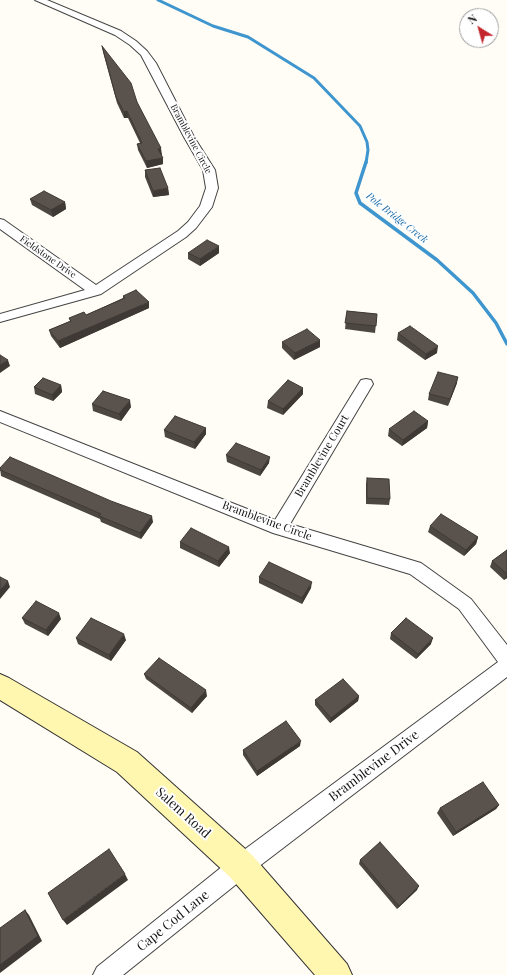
<!DOCTYPE html>
<html>
<head>
<meta charset="utf-8">
<style>
  body { margin:0 }
  #map { position:relative; width:507px; height:975px; overflow:hidden; background:#fffdf5; font-family:"Playfair Display",serif }
  canvas { display:block }
  .north { position:absolute; left:459px; top:8px; width:40px; height:40px; box-sizing:border-box; background:#fff; border:1px solid #a0a0a0; border-radius:50%; rotate:323deg; font-size:11px; font-weight:700; line-height:16px; text-align:center; color:#111 }
  .north::after { content:''; display:block; margin:auto; width:14px; height:18px; background:#c4262e; clip-path:polygon(50% 0,100% 100%,50% 72%,0 100%) }
</style>
</head>
<body>
<div id="map">
<canvas width="507" height="975"></canvas>
<div class="north">N</div>
</div>
<script>
const context = document.querySelector('canvas').getContext('2d');
context.lineJoin = 'round';
const poly = rows => new Path2D(rows.map(r => 'M' + r).join(''));
function trace(path, color, width, dash) { context.strokeStyle = color; context.lineWidth = width; context.lineCap = dash ? 'butt' : 'round'; context.setLineDash(dash || []); context.stroke(path); }
function paint(path, color) { context.fillStyle = color; context.fill(path, 'evenodd'); }
function drawText(font, color, halo, rows, align = 'center') {
  context.font = font + ' "Playfair Display",serif'; context.lineWidth = 4; context.setLineDash([]); context.textBaseline = 'middle'; context.strokeStyle = halo; context.fillStyle = color; for (const [text, x, y, turn = 0] of rows) {
    context.save(); context.translate(x, y); context.rotate((+turn || 0) * Math.PI / 180); context.textAlign = isNaN(turn) ? turn : align; if (halo) context.strokeText(text, 0, 0); context.fillText(text, 0, 0); context.restore();
  }
}
const streamFar1 = poly([
  [158,0,213,26,248,37,314,78,360,126,367,142,368,150,366,163]
]);
const stream = poly([
  [366,162,356,193,360,203,437,260,473,293,496,323,507,344]
]);
const street = poly([
  [35,0,47,0,121,31,136,41,147,51,156,63,194,137,215,170,218,188,212,207,196,228,186,237,101,294,0,322,0,314,85,290,0,229,0,219,4,220,96,285,178,231,188,222,200,206,206,188,203,170,184,137,141,55,130,45,115,35,35,0],
  [366,379,371,380,373,384,290,524,421,563,471,599,507,645,507,677,249,874,123,975,93,975,97,967,233,858,498,662,459,609,410,574,273,533,0,422,0,411,275,520,361,380,366,379]
]);
const secondary = poly([
  [0,674,9,678,137,752,252,855,347,964,352,975,315,975,230,877,117,772,0,700,0,674]
]);
const wall = poly([
  [102,46,137,102,162,155,161,155,163,164,147,168,138,150,137,144,140,143,128,118,124,118,117,103,103,52],
  [145,170,168,188,169,195,153,197,145,177],
  [30,199,65,202,66,209,53,217,32,205],
  [188,253,219,253,200,266,188,259],
  [123,296,149,308,60,348,51,336,49,330,70,321,69,318,86,315,123,298],
  [347,311,377,314,375,333,345,329],
  [398,333,437,353,425,360,397,340],
  [282,342,320,347,294,360,282,348],
  [457,383,448,406,428,400,429,394],
  [61,385,62,392,53,401,35,394,34,387],
  [303,388,303,394,283,415,267,408,268,401],
  [92,404,131,407,121,421,93,411],
  [428,421,427,428,402,446,388,436,389,429],
  [206,428,206,434,195,449,165,437,164,430],
  [226,455,269,463,260,476,227,462],
  [0,468,153,522,141,539,101,522,100,519,1,476],
  [367,478,390,499,389,505,366,504,366,484],
  [430,526,478,537,476,544,464,556,428,532],
  [180,542,230,553,219,567,180,548],
  [507,550,507,578,504,580,490,567,492,561],
  [259,577,311,588,302,604,259,583],
  [22,618,61,619,48,636,25,624],
  [391,633,431,644,416,659,390,639],
  [76,638,126,640,111,661,78,644],
  [144,674,207,696,192,713,146,679],
  [359,696,358,701,330,723,315,705,315,700],
  [300,746,257,776,243,755,243,750],
  [499,805,496,809,453,836,437,813,440,808],
  [360,860,417,890,397,909,359,864]
]);
const shadedWall = poly([
  [127,111,128,118,124,118,124,112],
  [161,148,162,155,158,155,158,149],
  [163,158,163,164,147,168,146,161],
  [168,188,169,195,153,197,153,191],
  [65,202,66,209,53,217,51,210],
  [219,246,219,253,200,266,200,259],
  [149,302,149,308,60,348,58,341],
  [320,340,320,347,294,360,295,353],
  [438,346,437,353,425,360,426,354],
  [8,360,10,366,0,373,0,365],
  [458,377,457,383,448,406,450,399],
  [61,385,62,392,53,401,52,395],
  [303,388,303,394,283,415,283,409],
  [130,400,131,407,121,421,119,414],
  [428,421,427,428,402,446,403,440],
  [206,428,206,434,195,449,194,442],
  [270,457,269,463,260,476,261,470],
  [152,516,153,522,141,539,140,533],
  [478,537,476,544,464,556,466,550],
  [229,547,230,553,219,567,218,561],
  [507,574,507,578,504,580],
  [8,581,10,587,0,599,0,590],
  [312,582,311,588,302,604,302,598],
  [59,613,61,619,48,636,46,630],
  [124,634,126,640,111,661,109,655],
  [433,638,431,644,416,659,418,654],
  [206,690,207,696,192,713,191,708],
  [359,696,358,701,330,723,331,718],
  [301,741,300,746,257,776,257,771],
  [499,805,496,809,453,836,456,832],
  [125,874,128,880,67,925,63,920],
  [419,886,417,890,397,909,399,906],
  [25,910,29,915,42,941,0,973,0,965]
]);
const building = poly([
  [102,46,131,83,137,102,161,148,158,149,163,158,146,161,137,144,142,143,127,111,124,112,116,97,102,46],
  [160,168,168,188,153,191,145,170,160,168],
  [44,191,65,202,51,210,30,199,44,191],
  [207,240,219,246,200,259,188,253,207,240],
  [136,290,149,302,58,341,49,330,71,321,69,318,84,312,86,315,125,298,123,296,136,290],
  [347,311,377,314,376,326,345,323,347,311],
  [410,326,438,346,426,354,398,333,410,326],
  [307,329,320,340,295,353,282,342,307,329],
  [0,355,8,360,0,365,0,355],
  [438,372,458,377,450,399,429,394,438,372],
  [43,378,61,385,52,395,34,387,43,378],
  [288,380,303,388,283,409,268,401,288,380],
  [103,391,130,400,119,414,92,404,103,391],
  [414,411,428,421,403,440,389,429,414,411],
  [175,416,206,428,194,442,164,430,175,416],
  [236,443,270,457,261,470,226,455,236,443],
  [10,457,111,501,152,516,140,533,99,516,101,514,0,470,0,468,10,457],
  [367,478,389,479,390,499,367,498,367,478],
  [441,514,478,537,466,550,430,526,441,514],
  [191,528,229,547,218,561,180,542,191,528],
  [507,550,507,574,492,561,507,550],
  [269,562,312,582,302,598,259,577,269,562],
  [0,577,8,581,0,590,0,577],
  [36,601,59,613,46,630,22,618,36,601],
  [91,618,124,634,109,655,76,638,91,618],
  [406,618,433,638,418,654,391,633,406,618],
  [159,658,206,690,191,708,144,674,159,658],
  [343,679,359,696,331,718,315,700,343,679],
  [286,721,301,741,257,771,243,750,286,721],
  [483,782,499,805,456,832,440,808,483,782],
  [380,842,419,886,399,906,360,860,380,842],
  [109,849,125,874,63,920,48,893,109,849],
  [25,910,38,936,0,965,0,928,25,910]
]);
const farStreetnames = [
  ["Bramblevine Circle",191,139,62],
  ["Fieldstone Drive",48,257,35]
];
const farWaternames = [
  ["Pole Bridge Creek",397,218,38]
];
const streetNames = [
  ["Bramblevine Court",322,456,-59],
  ["Bramblevine Circle",267,521,20]
];
const nearStreetnames = [
  ["Bramblevine Drive",374,766,-37],
  ["Salem Road",183,813,42],
  ["Cape Cod Lane",173,921,-39]
];
trace(streamFar1, '#3f96cf', 3);
trace(stream, '#3f96cf', 3.5);
trace(street, '#444', 2);
trace(secondary, '#333', 2);
paint(street, '#fff');
paint(secondary, '#fff6b0');
paint(wall, '#4d4742');
paint(shadedWall, '#3f3936');
paint(building, '#5a524d');
trace(building, '#3f3936', 1);
drawText('9px', '#111', '#fff', farStreetnames);
drawText('italic 10px', '#1768a6', '#fff', farWaternames);
drawText('11px', '#111', '#fff', streetNames);
drawText('13px', '#111', '#fff', nearStreetnames);
</script>
</body>
</html>
